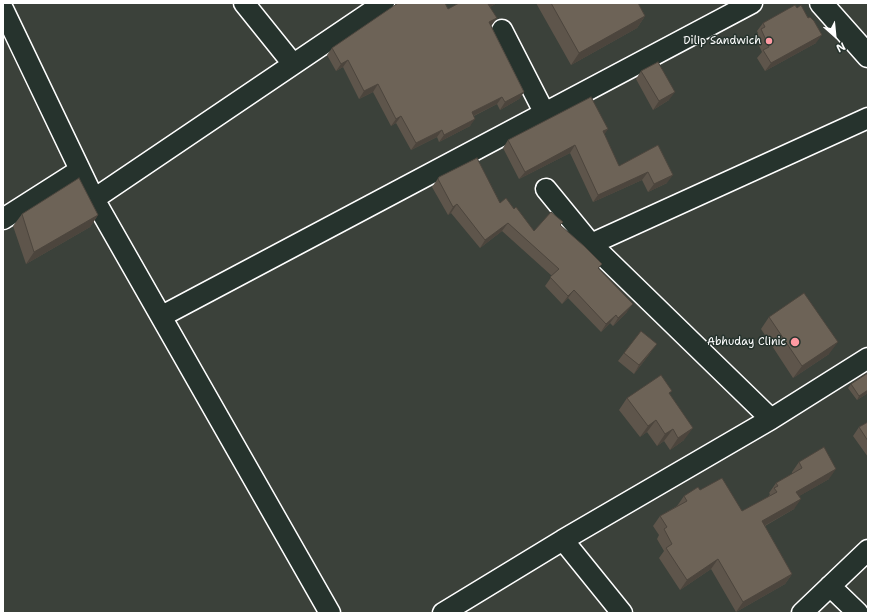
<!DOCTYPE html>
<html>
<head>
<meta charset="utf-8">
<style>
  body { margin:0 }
  #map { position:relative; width:871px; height:616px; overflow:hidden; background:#3b413a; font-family:"Shantell Sans",sans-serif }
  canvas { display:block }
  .frame { position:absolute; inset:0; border:4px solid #fff; pointer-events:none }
  .north { position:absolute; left:815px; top:16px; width:40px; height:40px; -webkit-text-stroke:3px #26332d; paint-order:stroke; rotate:153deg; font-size:11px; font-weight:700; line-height:16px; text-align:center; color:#fff }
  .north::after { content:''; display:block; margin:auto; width:14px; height:18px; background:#fff; clip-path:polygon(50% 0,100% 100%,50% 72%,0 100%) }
</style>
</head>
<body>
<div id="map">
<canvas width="871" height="616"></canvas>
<div class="frame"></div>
<div class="north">N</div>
</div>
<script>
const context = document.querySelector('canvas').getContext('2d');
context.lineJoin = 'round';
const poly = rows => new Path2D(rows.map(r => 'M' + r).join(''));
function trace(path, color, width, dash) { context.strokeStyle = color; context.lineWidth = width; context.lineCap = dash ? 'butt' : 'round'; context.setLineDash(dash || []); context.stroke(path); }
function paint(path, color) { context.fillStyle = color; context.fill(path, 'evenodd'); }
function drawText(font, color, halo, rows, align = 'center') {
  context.font = font + ' "Shantell Sans",sans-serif'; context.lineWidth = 3; context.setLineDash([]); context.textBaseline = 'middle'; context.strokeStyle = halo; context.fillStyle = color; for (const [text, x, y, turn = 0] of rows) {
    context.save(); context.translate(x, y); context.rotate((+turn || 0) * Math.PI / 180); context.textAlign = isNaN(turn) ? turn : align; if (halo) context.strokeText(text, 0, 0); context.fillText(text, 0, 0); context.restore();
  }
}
const minor = poly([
  [244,3,293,64],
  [3,9,94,199,330,613],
  [502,30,544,112],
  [546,189,591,244],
  [94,199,384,3],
  [3,219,80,170],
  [162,316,752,3],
  [771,419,591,244,868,118],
  [830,586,858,613],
  [443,613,563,540],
  [622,613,563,540,771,419,868,358],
  [802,613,868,550]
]);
const tertiary = poly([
  [821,3,868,56]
]);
const wall = poly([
  [459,3,497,3,490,7,492,25,491,26,524,92,519,99,500,110,497,104,474,116,470,126,439,142,437,137,411,150,396,123,391,126,373,92,359,99,343,67,336,71,327,55,332,48,448,9],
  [536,3,638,3,645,16,637,28,571,65],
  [763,23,816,43,765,71,757,58,762,52,755,37,758,33,757,31],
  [641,71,669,100,653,110,636,79],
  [608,129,604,134,619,166,658,145,667,183,648,192,642,180,593,202,570,153,519,179,503,148,508,140],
  [439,177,514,209,534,231,563,222,560,225,602,264,599,268,627,312,613,326,610,323,601,332,568,298,562,304,545,286,552,276,502,231,480,248,451,213,448,215,432,187],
  [22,214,98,215,90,227,26,264,13,226],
  [769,317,829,354,793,378,761,329],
  [651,352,634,374,618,361,624,353],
  [868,373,868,393,857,400,848,388,851,384],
  [670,394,684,440,670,450,664,441,657,446,647,432,640,437,619,410,627,398],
  [868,422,868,457,853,436,859,427],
  [799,462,829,479,799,496,794,509,765,526,792,574,785,584,736,612,711,569,680,590,659,558,664,551,657,539,659,535,653,526,660,516,677,506,684,496,700,490,742,511,768,497,770,494,769,493,776,483,792,474,792,472]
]);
const shadedWall = poly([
  [490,3,497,3,483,11,488,4],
  [645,16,637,28,571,65,579,53],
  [497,18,492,25,484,29,489,22],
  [822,35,816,43,765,71,771,63],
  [348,60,343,67,336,71,341,64],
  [378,84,373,92,359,99,364,91],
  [524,92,519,99,500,110,505,102],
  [675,92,669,100,653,110,659,101],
  [502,97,497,104,467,119,472,112],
  [401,116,396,123,391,126,396,119],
  [475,119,470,126,439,142,444,135],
  [608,129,603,136,603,131],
  [442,130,437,137,411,150,416,143],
  [575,145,570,153,519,179,525,172],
  [648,172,642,180,593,202,598,195],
  [673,175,667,183,648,192,654,184],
  [457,204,451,213,448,215,453,207],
  [98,215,90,227,26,264,34,252],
  [508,223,502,231,480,248,485,240],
  [574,290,568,298,562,304,568,296],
  [633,304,627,312,613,326,618,318],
  [616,315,610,323,601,332,606,324],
  [838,342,829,354,793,378,802,366],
  [657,344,651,352,634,374,639,365],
  [868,390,868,393,857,400,859,396],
  [656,420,647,432,640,437,648,426],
  [693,428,684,440,670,450,678,438],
  [673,429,664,441,657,446,665,434],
  [836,469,829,479,789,502,796,492],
  [801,499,794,509,755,531,762,521],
  [718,559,711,569,680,590,687,580],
  [792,574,785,584,736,612,743,602]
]);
const building = poly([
  [398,3,445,3,448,9,459,3,490,3,488,4,497,18,489,22,524,92,505,102,502,97,472,112,475,119,444,135,442,130,416,143,401,116,396,119,378,84,364,91,348,60,341,64,332,48,398,3],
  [551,3,638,3,645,16,579,53,551,3],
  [795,5,797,8,801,5,808,18,810,17,814,21,822,35,771,63,763,50,769,47,761,29,765,27,763,23,795,5],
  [658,62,675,92,659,101,641,71,658,62],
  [591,97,608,129,603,131,619,166,658,145,673,175,654,184,648,172,598,195,575,145,525,172,508,140,591,97],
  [477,158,500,203,506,198,514,209,516,207,534,231,551,212,563,222,560,225,584,246,602,264,598,268,633,304,618,318,616,315,606,324,574,290,568,296,550,277,559,269,508,223,485,240,457,204,453,207,438,179,439,177,477,158],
  [79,178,98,215,34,252,22,214,79,178],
  [804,293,838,342,802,366,769,317,804,293],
  [641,331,657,344,639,365,624,353,641,331],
  [868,373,868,390,859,396,851,384,868,373],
  [661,375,672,391,669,393,693,428,678,438,673,429,665,434,656,420,648,426,627,398,661,375],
  [868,422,868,441,859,427,868,422],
  [824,447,836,469,796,492,801,499,762,521,792,574,743,602,718,559,687,580,666,548,672,544,664,529,667,527,660,516,687,501,684,496,698,487,700,490,722,478,742,511,777,492,774,488,778,486,776,483,802,468,799,462,824,447]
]);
const markers = [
  [769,41,4,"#ff9aa2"],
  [795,342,5,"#ff9aa2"]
];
const poiNames = [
  ["Dilip Sandwich",761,41],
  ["Abhuday Clinic",786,342]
];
trace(minor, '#fff', 23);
trace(tertiary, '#fff', 25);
trace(minor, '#26332d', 20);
trace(tertiary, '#26332d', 22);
paint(wall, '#5e554b');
paint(shadedWall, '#4c453d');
paint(building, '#6d6357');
trace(building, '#4c453d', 1);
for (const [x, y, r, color] of markers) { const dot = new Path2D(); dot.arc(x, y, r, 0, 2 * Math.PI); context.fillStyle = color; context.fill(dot); trace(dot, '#26332d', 1.5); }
drawText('11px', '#fff', '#26332d', poiNames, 'right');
</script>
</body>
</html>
